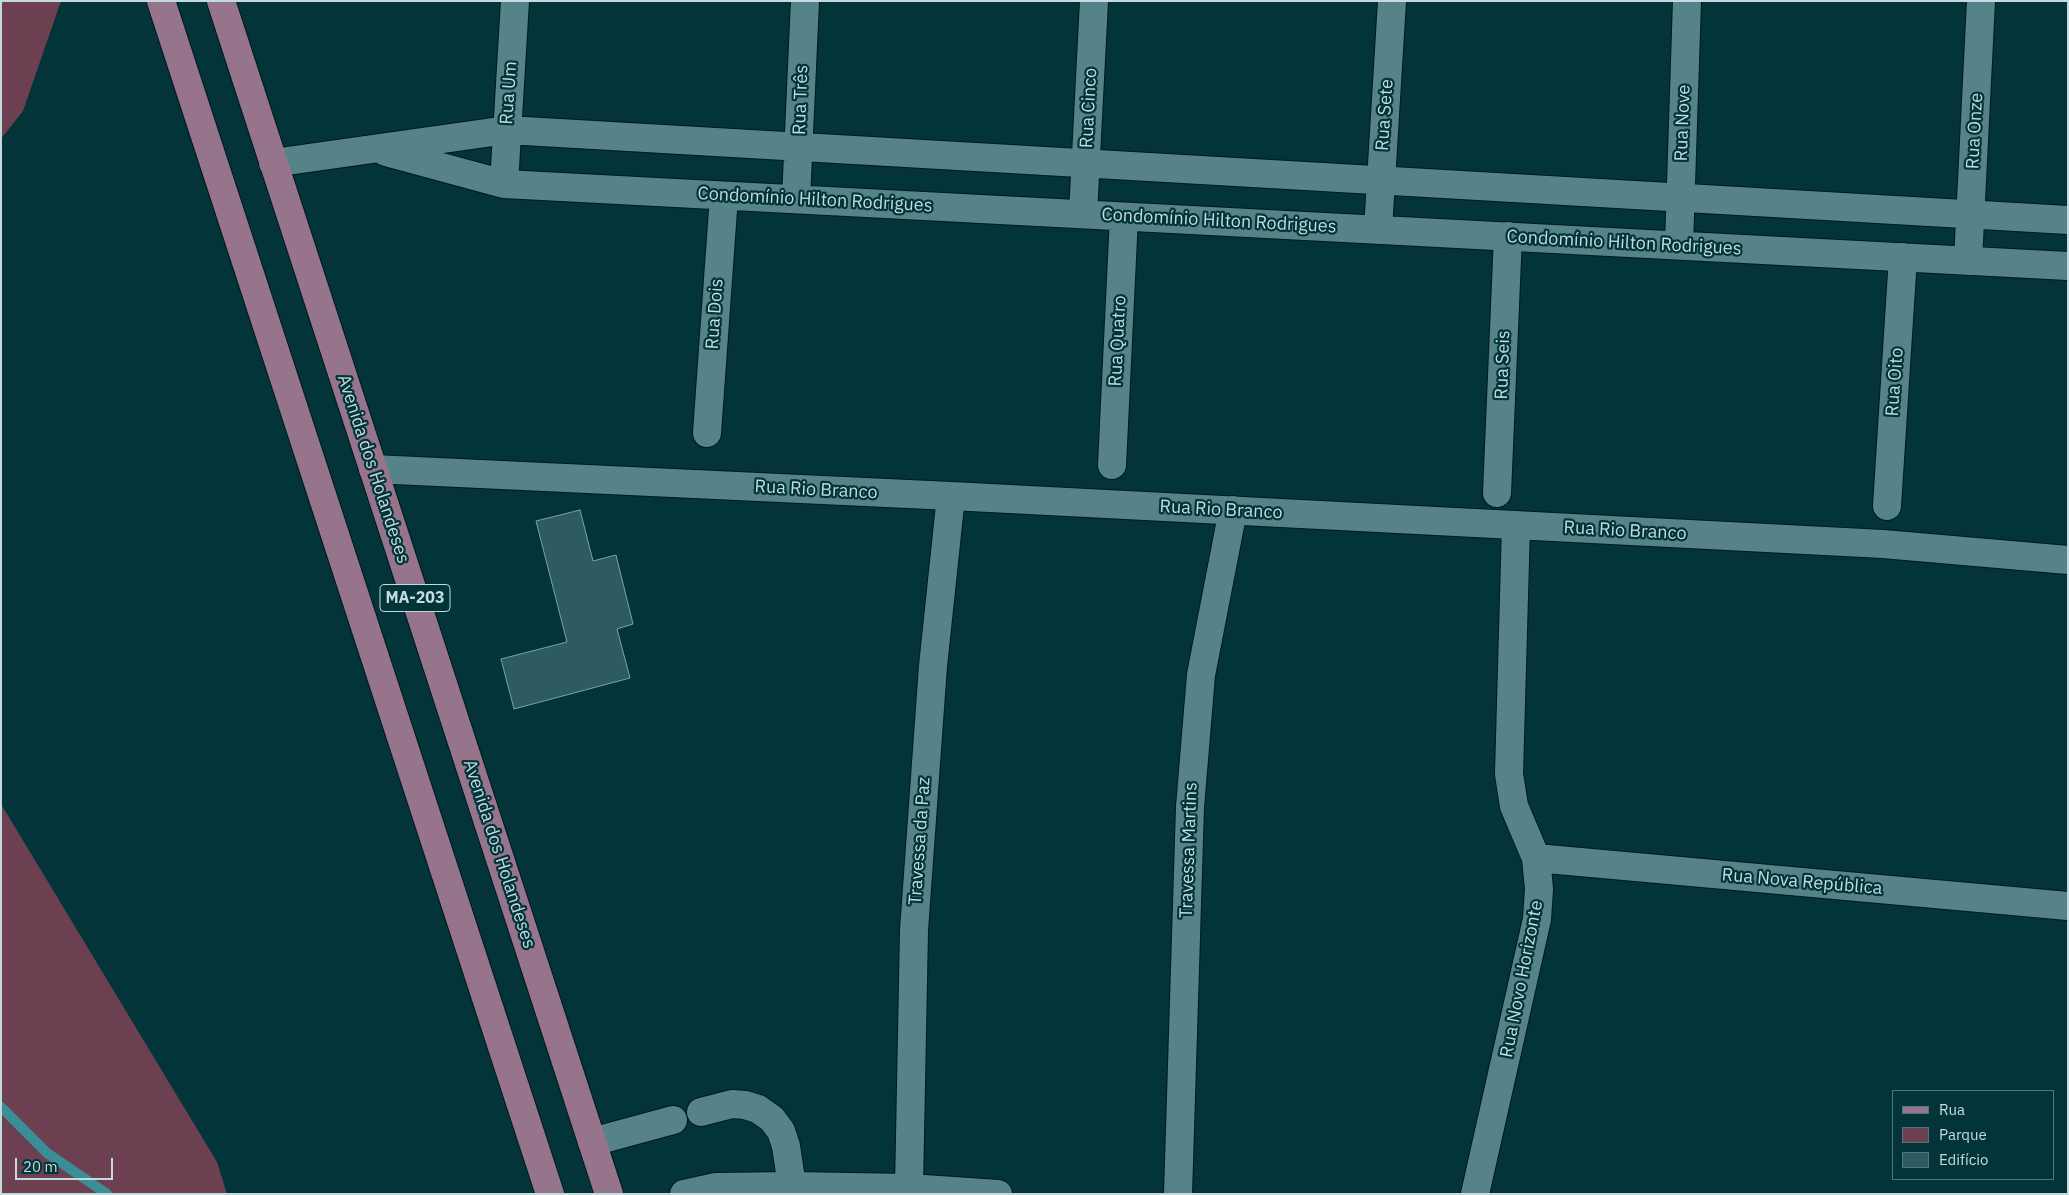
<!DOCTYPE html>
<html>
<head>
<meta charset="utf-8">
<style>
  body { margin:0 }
  #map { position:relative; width:2069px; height:1195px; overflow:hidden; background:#02343a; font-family:"IBM Plex Sans",sans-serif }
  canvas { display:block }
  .frame { position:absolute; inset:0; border:2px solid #c4dbde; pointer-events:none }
  .legend { position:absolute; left:1892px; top:1090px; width:162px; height:90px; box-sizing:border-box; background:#02343a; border:1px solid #50777c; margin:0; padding:6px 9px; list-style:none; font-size:15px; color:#c4dbde }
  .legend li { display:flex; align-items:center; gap:10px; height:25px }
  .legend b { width:25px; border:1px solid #50777c }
  .scale { position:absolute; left:15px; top:1158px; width:98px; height:22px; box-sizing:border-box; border:2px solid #c4dbde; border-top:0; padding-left:6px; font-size:15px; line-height:18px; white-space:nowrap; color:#c4dbde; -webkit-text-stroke:4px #02343a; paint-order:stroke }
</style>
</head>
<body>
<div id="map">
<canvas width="2069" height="1195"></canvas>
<div class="frame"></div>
<ul class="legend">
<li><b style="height:6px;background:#96758c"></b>Rua</li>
<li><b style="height:14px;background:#6c4051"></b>Parque</li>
<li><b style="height:14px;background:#2e5b61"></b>Edifício</li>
</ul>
<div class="scale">20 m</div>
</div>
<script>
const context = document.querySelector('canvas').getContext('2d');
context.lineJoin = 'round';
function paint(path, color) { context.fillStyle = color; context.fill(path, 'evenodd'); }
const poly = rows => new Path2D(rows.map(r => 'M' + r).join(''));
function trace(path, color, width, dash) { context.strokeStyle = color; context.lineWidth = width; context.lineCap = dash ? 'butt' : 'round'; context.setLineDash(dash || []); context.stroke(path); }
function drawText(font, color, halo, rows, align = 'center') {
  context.font = font + ' "IBM Plex Sans",sans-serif'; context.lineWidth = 4.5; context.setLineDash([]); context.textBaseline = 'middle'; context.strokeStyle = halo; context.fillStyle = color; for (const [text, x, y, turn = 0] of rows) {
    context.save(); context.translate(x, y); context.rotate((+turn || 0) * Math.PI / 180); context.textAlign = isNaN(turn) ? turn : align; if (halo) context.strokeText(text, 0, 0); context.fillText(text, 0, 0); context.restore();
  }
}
const green = poly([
  [1,1,61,1,23,111,1,139],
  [1,804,217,1162,227,1194,1,1194]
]);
const stream = poly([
  [1,1107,47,1153,107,1194]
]);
const building = poly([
  [580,510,593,561,616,555,633,624,617,629,630,678,514,709,501,659,567,642,536,521,580,510]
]);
const minor = poly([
  [386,152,504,184,2068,266],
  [273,163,507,130,2068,220],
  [504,184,515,1],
  [796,199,805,1],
  [1083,214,1094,1],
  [1378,230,1392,1],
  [1679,245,1687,1],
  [1968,261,1981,1],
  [707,433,724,196],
  [1112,465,1124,217],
  [373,469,951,496,1883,544,2068,560],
  [1497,493,1508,236],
  [1887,506,1903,257],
  [1536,858,2068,906],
  [701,1112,732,1104,745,1105,758,1109,772,1119,781,1131,786,1146,792,1186],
  [592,1142,673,1120],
  [909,1188,914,930,933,666,951,496],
  [684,1194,716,1187,792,1186,909,1188,998,1194],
  [1178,1194,1190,807,1201,675,1233,510],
  [1475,1194,1537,919,1539,889,1536,858,1514,806,1509,774,1516,525]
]);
const major = poly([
  [161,1,550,1194],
  [221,1,609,1194]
]);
const shields = [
  [415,598,70]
];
const shieldNames = [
  ["MA-203",415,598]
];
const streetNames = [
  ["Rua Um",509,93,-86],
  ["Rua Três",801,100,-88],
  ["Rua Cinco",1089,108,-87],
  ["Rua Sete",1385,115,-86],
  ["Rua Nove",1683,123,-88],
  ["Rua Onze",1975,131,-87],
  ["Condomínio Hilton Rodrigues",815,200,3],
  ["Condomínio Hilton Rodrigues",1219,221,3],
  ["Condomínio Hilton Rodrigues",1624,243,3],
  ["Rua Dois",715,314,-86],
  ["Rua Quatro",1118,341,-87],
  ["Rua Seis",1503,365,-88],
  ["Rua Oito",1895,382,-86],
  ["Avenida dos Holandeses",373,469,72],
  ["Rua Rio Branco",816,490,3],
  ["Rua Rio Branco",1221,510,3],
  ["Rua Rio Branco",1625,531,3],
  ["Travessa da Paz",920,841,-86],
  ["Travessa Martins",1189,850,-88],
  ["Avenida dos Holandeses",499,854,72],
  ["Rua Nova República",1802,882,5],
  ["Rua Novo Horizonte",1522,979,-79]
];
paint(green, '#6c4051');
trace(stream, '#3b8e97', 10);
paint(building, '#2e5b61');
trace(building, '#77a4ab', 1);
trace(minor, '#03191d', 30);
trace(major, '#03191d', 30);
trace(minor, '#56838a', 28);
trace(major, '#96758c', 28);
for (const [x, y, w] of shields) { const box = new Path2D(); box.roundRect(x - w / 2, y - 13.5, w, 27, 4); context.fillStyle = '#02343a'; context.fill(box); trace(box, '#c4dbde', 1); }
drawText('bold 16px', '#c4dbde', null, shieldNames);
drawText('18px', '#c4dbde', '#02343a', streetNames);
</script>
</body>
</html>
